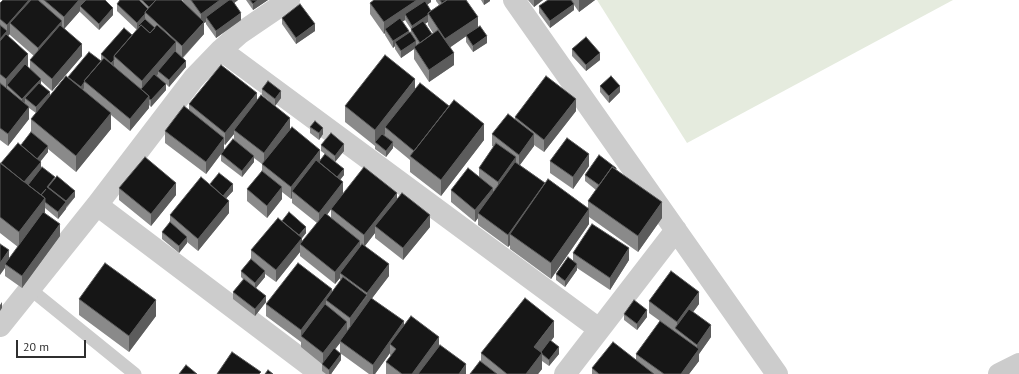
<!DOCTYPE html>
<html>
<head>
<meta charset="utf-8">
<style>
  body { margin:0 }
  #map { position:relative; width:1019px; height:374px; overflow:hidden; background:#fff; font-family:"PT Sans",sans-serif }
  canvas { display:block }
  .scale { position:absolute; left:16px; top:340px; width:70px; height:18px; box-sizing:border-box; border:2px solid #2f2f2f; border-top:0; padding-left:5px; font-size:12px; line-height:14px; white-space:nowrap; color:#2f2f2f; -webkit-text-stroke:3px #fff; paint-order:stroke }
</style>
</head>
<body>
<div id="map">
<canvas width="1019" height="374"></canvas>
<div class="scale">20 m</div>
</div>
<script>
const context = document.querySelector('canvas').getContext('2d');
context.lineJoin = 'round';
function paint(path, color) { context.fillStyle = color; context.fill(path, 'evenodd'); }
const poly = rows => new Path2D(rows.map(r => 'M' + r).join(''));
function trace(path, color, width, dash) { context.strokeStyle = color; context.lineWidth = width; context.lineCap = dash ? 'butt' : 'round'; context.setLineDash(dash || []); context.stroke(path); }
const green = poly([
  [597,0,953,0,687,143]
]);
const lane = poly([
  [30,289,135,374]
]);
const street = poly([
  [514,0,777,374],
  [221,50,599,329],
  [97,205,321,374],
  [0,326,97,205,194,78,221,50,239,34,289,0],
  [565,374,676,230],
  [999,374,1019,364]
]);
const wall = poly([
  [3,0,105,0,113,15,99,30,80,12,80,11,64,29,82,56,52,91,41,81,41,84,50,96,68,78,68,77,101,61,101,54,132,35,138,28,137,30,117,11,117,4,120,0,181,0,185,4,182,0,238,0,234,3,241,20,216,38,206,24,206,22,204,23,204,34,183,58,186,67,169,87,166,84,166,90,151,107,149,105,149,108,130,131,111,115,111,129,76,172,48,149,48,152,40,161,41,169,55,179,75,197,58,219,45,208,45,213,60,236,22,288,5,276,5,268,0,244,9,259,18,247,0,233,0,163,1,164,1,163,21,145,31,132,31,119,36,113,29,108,29,119,8,146,0,140,0,3],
  [10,34,10,35,34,56,30,60,30,69,27,67,28,66,8,36],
  [246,0,268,0,253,10],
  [431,0,431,2,427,5,431,11,439,5,436,1,436,0,466,0,478,28,487,43,473,52,466,42,466,36,450,47,454,65,429,82,414,59,414,49,401,58,395,49,395,46,393,48,385,35,385,33,384,34,370,14,370,3],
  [405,20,411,29,411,33,409,33,402,22],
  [428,22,428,25,433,33,432,34,425,23],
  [481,0,490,0,490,1,484,5],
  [528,0,543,0,534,7],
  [548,0,595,0,579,12,574,5,574,10,550,28,539,13,539,6],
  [282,18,315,31,296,44,282,24],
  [572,49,600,60,586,71,572,56],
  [600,86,620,92,609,103,600,92],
  [415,88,484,140,441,196,410,172,410,160,393,146,393,148,386,157,375,149,375,146,345,122,345,106],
  [262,89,281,98,275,106,262,95],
  [257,100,290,129,320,160,325,154,321,151,321,145,344,151,335,162,344,175,340,180,343,193,397,199,430,227,403,260,375,238,375,233,365,246,389,276,372,298,404,325,439,345,466,374,386,374,386,362,391,356,390,355,390,353,375,374,369,374,340,353,340,343,335,349,341,360,331,374,326,374,322,371,322,364,301,347,301,342,266,316,266,304,332,292,340,281,340,278,335,284,300,256,300,252,276,282,265,274,265,277,256,288,266,302,255,316,233,299,233,292,243,279,241,277,241,271,251,259,251,250,282,221,306,233,302,238,302,242,317,223,292,203,292,198,291,199,282,192,282,199,267,218,247,201,247,189,262,171,262,164,254,158,254,162,242,177,221,161,221,154,234,140,234,134,225,145,224,144,224,150,206,174,165,143,165,131,189,111,189,104],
  [331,209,331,218,327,215],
  [576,111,544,152,534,145,534,146,520,165,545,183,588,208,588,201,596,190,585,181,585,175,616,169,662,218,638,252,589,217,589,224,551,279,510,249,510,245,508,247,478,225,478,218,475,222,451,202,451,190,479,176,479,168,494,147,492,146,492,134,515,119,515,117],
  [310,127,323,134,319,140,310,133],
  [550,161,589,166,573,189,550,173],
  [210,185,233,191,226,198,229,213,198,251,187,242,187,243,179,253,162,239,162,232,170,223,170,215],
  [119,188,176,195,151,226,119,200],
  [573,253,629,260,610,290,577,268,577,270,565,287,556,280,556,274,573,261],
  [79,299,156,316,129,352,79,315],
  [649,301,699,304,693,312,711,337,699,354,699,361,689,374,592,374,592,368,636,360,636,354,660,321,649,313],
  [624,314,647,317,637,330,624,320],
  [554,337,551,341,559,354,549,366,542,361,542,369,538,374,470,374,481,361,481,353]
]);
const shadedWall = poly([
  [29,0,33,0,10,23,10,34,7,37,7,25],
  [79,0,89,0,80,6,80,11,64,29,64,17],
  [220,0,230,0,206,17,206,22,204,23,204,34,182,58,182,46,201,26,201,14],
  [233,0,238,0,233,4],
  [258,0,268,0,253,10,253,4],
  [417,0,431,0,431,2,407,18,405,14,405,20,387,32,385,29,385,33,384,34,384,22],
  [484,0,490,0,490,1,484,5],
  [534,0,543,0,534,7],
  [579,0,595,0,579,12],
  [574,4,574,10,550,28,550,21],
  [113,8,113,15,99,30,99,24],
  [241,13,241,20,216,38,216,31],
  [145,14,145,20,138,26,138,28,137,30,137,23],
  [428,15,428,22,412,32,412,26],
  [478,17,478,28,445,51,445,39],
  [62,21,62,33,38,60,38,48],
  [315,24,315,31,296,44,296,38],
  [7,31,7,43,0,51,0,39],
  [409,31,409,38,395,42,395,46,393,48,393,41],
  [487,36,487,43,473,52,473,46],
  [416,41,416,47,414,47,414,49,401,58,401,51],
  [176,42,176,54,158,71,158,74,142,93,142,81],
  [82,44,82,56,52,91,52,79],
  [454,53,454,65,429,82,429,70],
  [600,53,600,60,586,71,586,65],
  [28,54,28,66,9,87,7,85,7,90,6,91,6,79],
  [114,60,114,66,111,63],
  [186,61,186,67,169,87,169,80],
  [41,79,41,85,25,98,25,102,22,106,22,99],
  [415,79,415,95,385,127,385,134,377,144,375,142,375,130],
  [84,82,84,88,81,93,81,87],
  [166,84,166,90,151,107,151,100],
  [620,86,620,92,609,103,609,96],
  [281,91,281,98,275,106,275,99],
  [50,92,50,99,36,114,36,107],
  [257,93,257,105,234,130,234,134,225,145,225,133],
  [149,96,149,108,130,131,130,119],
  [576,99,576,111,544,152,544,140],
  [29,107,29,119,8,146,8,134],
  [111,113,111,129,76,172,76,156],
  [290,118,290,130,264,165,264,153],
  [484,124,484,140,441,196,441,180],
  [323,128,323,134,319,140,319,133],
  [534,134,534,146,519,166,519,155],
  [224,138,224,150,206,174,206,162],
  [393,142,393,148,386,157,386,151],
  [344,144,344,151,335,162,335,156],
  [48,146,48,152,37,166,37,160],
  [320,150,320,162,292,191,292,198,291,199,291,187],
  [589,154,589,166,573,189,573,177],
  [254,156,254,162,242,177,242,171],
  [516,157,516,169,498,194,498,182],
  [41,162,41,174,28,188,24,182],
  [344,169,344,175,335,186,335,179],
  [343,182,343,194,319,225,319,213],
  [176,183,176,195,151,226,151,214],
  [545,183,510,234,510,245,508,247,508,235],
  [233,184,233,191,223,202,223,196],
  [282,187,282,199,267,218,267,206],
  [493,188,493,199,478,213,478,218,475,222,475,210],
  [75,191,75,197,66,207,66,201],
  [397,193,397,205,375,226,375,233,364,247,364,235],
  [45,198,45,214,19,248,19,232],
  [229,201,229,213,198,251,198,239],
  [66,202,66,209,58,219,58,212],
  [662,202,662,218,638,252,638,236],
  [589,209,589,224,551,279,551,263],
  [430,215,430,227,403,260,403,248],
  [60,224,60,236,22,288,22,276],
  [306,227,306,233,302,238,302,246,300,244,300,252,276,282,276,270,298,237],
  [187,237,187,243,179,253,179,246],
  [360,241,360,253,340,273,340,278,335,284,335,272],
  [629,248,629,260,610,290,610,278],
  [9,250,9,262,5,264,5,268,0,275,0,263],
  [389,264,389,276,367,305,350,330,350,318,367,296,367,293],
  [577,264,577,270,565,287,565,281],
  [265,271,265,277,255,289,255,283],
  [332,289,332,301,326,300,326,308,301,336,301,342,301,330],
  [699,292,699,304,679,331,677,329,677,322],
  [266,296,266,302,255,316,255,309],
  [156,300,156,316,129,352,129,336],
  [2,302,2,308,0,311,0,305],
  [647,310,647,317,637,330,637,324],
  [404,321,404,333,390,344,390,353,375,374,373,374,373,365],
  [554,321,554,337,541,353,534,347],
  [347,322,347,334,340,341,340,343,323,365,323,353],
  [711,325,711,337,699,354,699,361,689,374,681,374,697,352,697,345],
  [439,337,439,349,421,374,412,374],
  [559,347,559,354,549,366,549,360],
  [542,353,542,369,538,374,526,374],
  [341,354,341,360,331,374,329,374,329,370],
  [466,364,466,374,459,374]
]);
const building = poly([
  [3,0,29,0,7,25,0,19,0,3,3,0],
  [31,0,38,0,62,21,38,48,10,23,31,0],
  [44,0,79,0,64,17,44,0],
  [86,0,105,0,113,8,99,24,80,6,86,0],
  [120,0,139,0,148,9,145,12,145,14,137,23,117,4,120,0],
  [142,0,156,0,149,7,142,0],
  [156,0,181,0,204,22,182,46,145,12,156,0],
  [191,0,220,0,201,14,191,0],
  [229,0,232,0,241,13,216,31,206,17,229,0],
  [250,0,258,0,253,4,250,0],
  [374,0,417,0,384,22,370,3,374,0],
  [440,0,447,0,442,3,440,0],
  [447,0,466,0,478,17,445,39,428,13,447,0],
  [548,0,571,0,574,4,550,21,539,6,548,0],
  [425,1,431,11,428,13,428,15,412,26,405,14,425,1],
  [300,4,315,24,296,38,282,18,300,4],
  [400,18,409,31,393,41,385,29,400,18],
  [145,19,155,28,150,33,141,25,139,27,138,26,145,19],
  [423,21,432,34,420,43,411,29,423,21],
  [0,25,7,31,0,39,0,25],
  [60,25,82,44,52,79,30,60,60,25],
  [141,25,150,33,157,25,176,42,142,81,114,56,141,25],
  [480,26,487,36,473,46,466,35,480,26],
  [124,28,132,35,114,56,114,60,111,63,101,54,124,28],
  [438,30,454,53,429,70,414,47,438,30],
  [410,32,416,41,401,51,395,42,410,32],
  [6,34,28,54,6,79,0,74,0,41,6,34],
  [586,37,600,53,586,65,572,49,586,37],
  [175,51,186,61,169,80,158,71,175,51],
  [89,52,101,61,84,81,85,81,81,87,68,77,89,52],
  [385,55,415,79,375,130,345,106,385,55],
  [104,58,149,96,130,119,84,81,104,58],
  [25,64,41,79,22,99,7,85,25,64],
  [221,65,257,93,225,133,189,104,221,65],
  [154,74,166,84,151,100,149,99,149,96,141,89,154,74],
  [66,76,111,113,76,156,31,119,66,76],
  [546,76,576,99,544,140,515,117,546,76],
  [611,76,620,86,609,96,600,86,611,76],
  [268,81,281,91,275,99,262,89,268,81],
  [0,83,29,107,8,134,0,128,0,83],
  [39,83,50,92,36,107,25,98,39,83],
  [420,83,449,106,414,151,385,127,420,83],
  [261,95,290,118,264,153,234,130,261,95],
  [454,100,484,124,441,180,410,156,454,100],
  [184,106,224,138,206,162,165,131,184,106],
  [508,114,534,134,519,155,492,134,508,114],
  [315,121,323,128,319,133,310,127,315,121],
  [292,127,320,150,291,187,262,164,292,127],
  [31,132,48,146,37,159,21,145,31,132],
  [331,133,344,144,335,156,321,145,331,133],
  [382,134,393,142,386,151,375,142,382,134],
  [567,138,589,154,573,177,550,161,567,138],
  [233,139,254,156,242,171,221,154,233,139],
  [18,143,41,162,24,182,1,163,18,143],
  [496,143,516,157,498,182,479,168,496,143],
  [325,154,344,169,337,177,319,162,325,154],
  [599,155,616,168,616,169,612,167,599,185,585,175,599,155],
  [145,157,176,183,151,214,119,188,145,157],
  [316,160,343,182,319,213,292,191,316,160],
  [515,162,545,183,508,235,478,213,515,162],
  [0,163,45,198,19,232,0,217,0,163],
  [42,167,55,177,47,187,66,202,58,212,45,202,45,198,41,195,46,189,41,195,28,185,42,167],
  [364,167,397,193,364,235,331,209,364,167],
  [612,167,662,202,638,236,588,201,612,167],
  [468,168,493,188,475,210,451,190,468,168],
  [262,171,282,187,267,206,247,189,262,171],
  [219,173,233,184,223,196,210,184,219,173],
  [57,176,75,191,66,201,48,187,57,176],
  [201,177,229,201,198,239,170,215,201,177],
  [548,179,589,209,551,263,510,234,548,179],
  [402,193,430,215,403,248,375,226,402,193],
  [43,212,60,224,22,276,5,264,43,212],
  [289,212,306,227,299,235,282,221,289,212],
  [325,213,360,241,335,272,300,244,325,213],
  [278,218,302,238,276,270,251,250,278,218],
  [170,222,187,237,179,246,162,232,170,222],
  [592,224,629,248,610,278,573,253,592,224],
  [0,244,9,250,0,263,0,244],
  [362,244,389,264,367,293,340,273,362,244],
  [568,257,577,264,565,281,556,274,568,257],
  [251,259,265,271,255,283,241,271,251,259],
  [105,263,156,300,129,336,79,299,105,263],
  [298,263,332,289,301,330,266,304,298,263],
  [671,271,699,292,677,322,649,301,671,271],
  [343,277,367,295,350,318,326,300,343,277],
  [244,279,266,296,255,309,233,292,244,279],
  [371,298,404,321,373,365,340,341,371,298],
  [525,298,554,321,534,347,542,353,526,374,507,374,481,353,525,298],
  [634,300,647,310,637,324,624,314,634,300],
  [325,304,347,322,323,353,301,336,325,304],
  [689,309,711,325,697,345,675,328,689,309],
  [411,316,439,337,412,374,402,374,386,362,396,349,390,344,411,316],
  [660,321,699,349,681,374,664,374,636,354,660,321],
  [550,340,559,347,549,360,542,354,542,353,541,352,550,340],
  [613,342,654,374,599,374,592,368,613,342],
  [440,345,466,364,459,374,418,374,440,345],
  [334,348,341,354,329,370,322,364,334,348],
  [232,352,261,372,259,374,217,374,232,352],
  [480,361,497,374,470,374,480,361],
  [186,365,197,374,179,374,186,365],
  [268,370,273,374,265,374,268,370]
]);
paint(green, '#e5ebde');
trace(lane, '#ccc', 13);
trace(street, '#ccc', 22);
paint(wall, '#8a8a8a');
paint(shadedWall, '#5c5c5c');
paint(building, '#161616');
trace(building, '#5c5c5c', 1);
</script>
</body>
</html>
